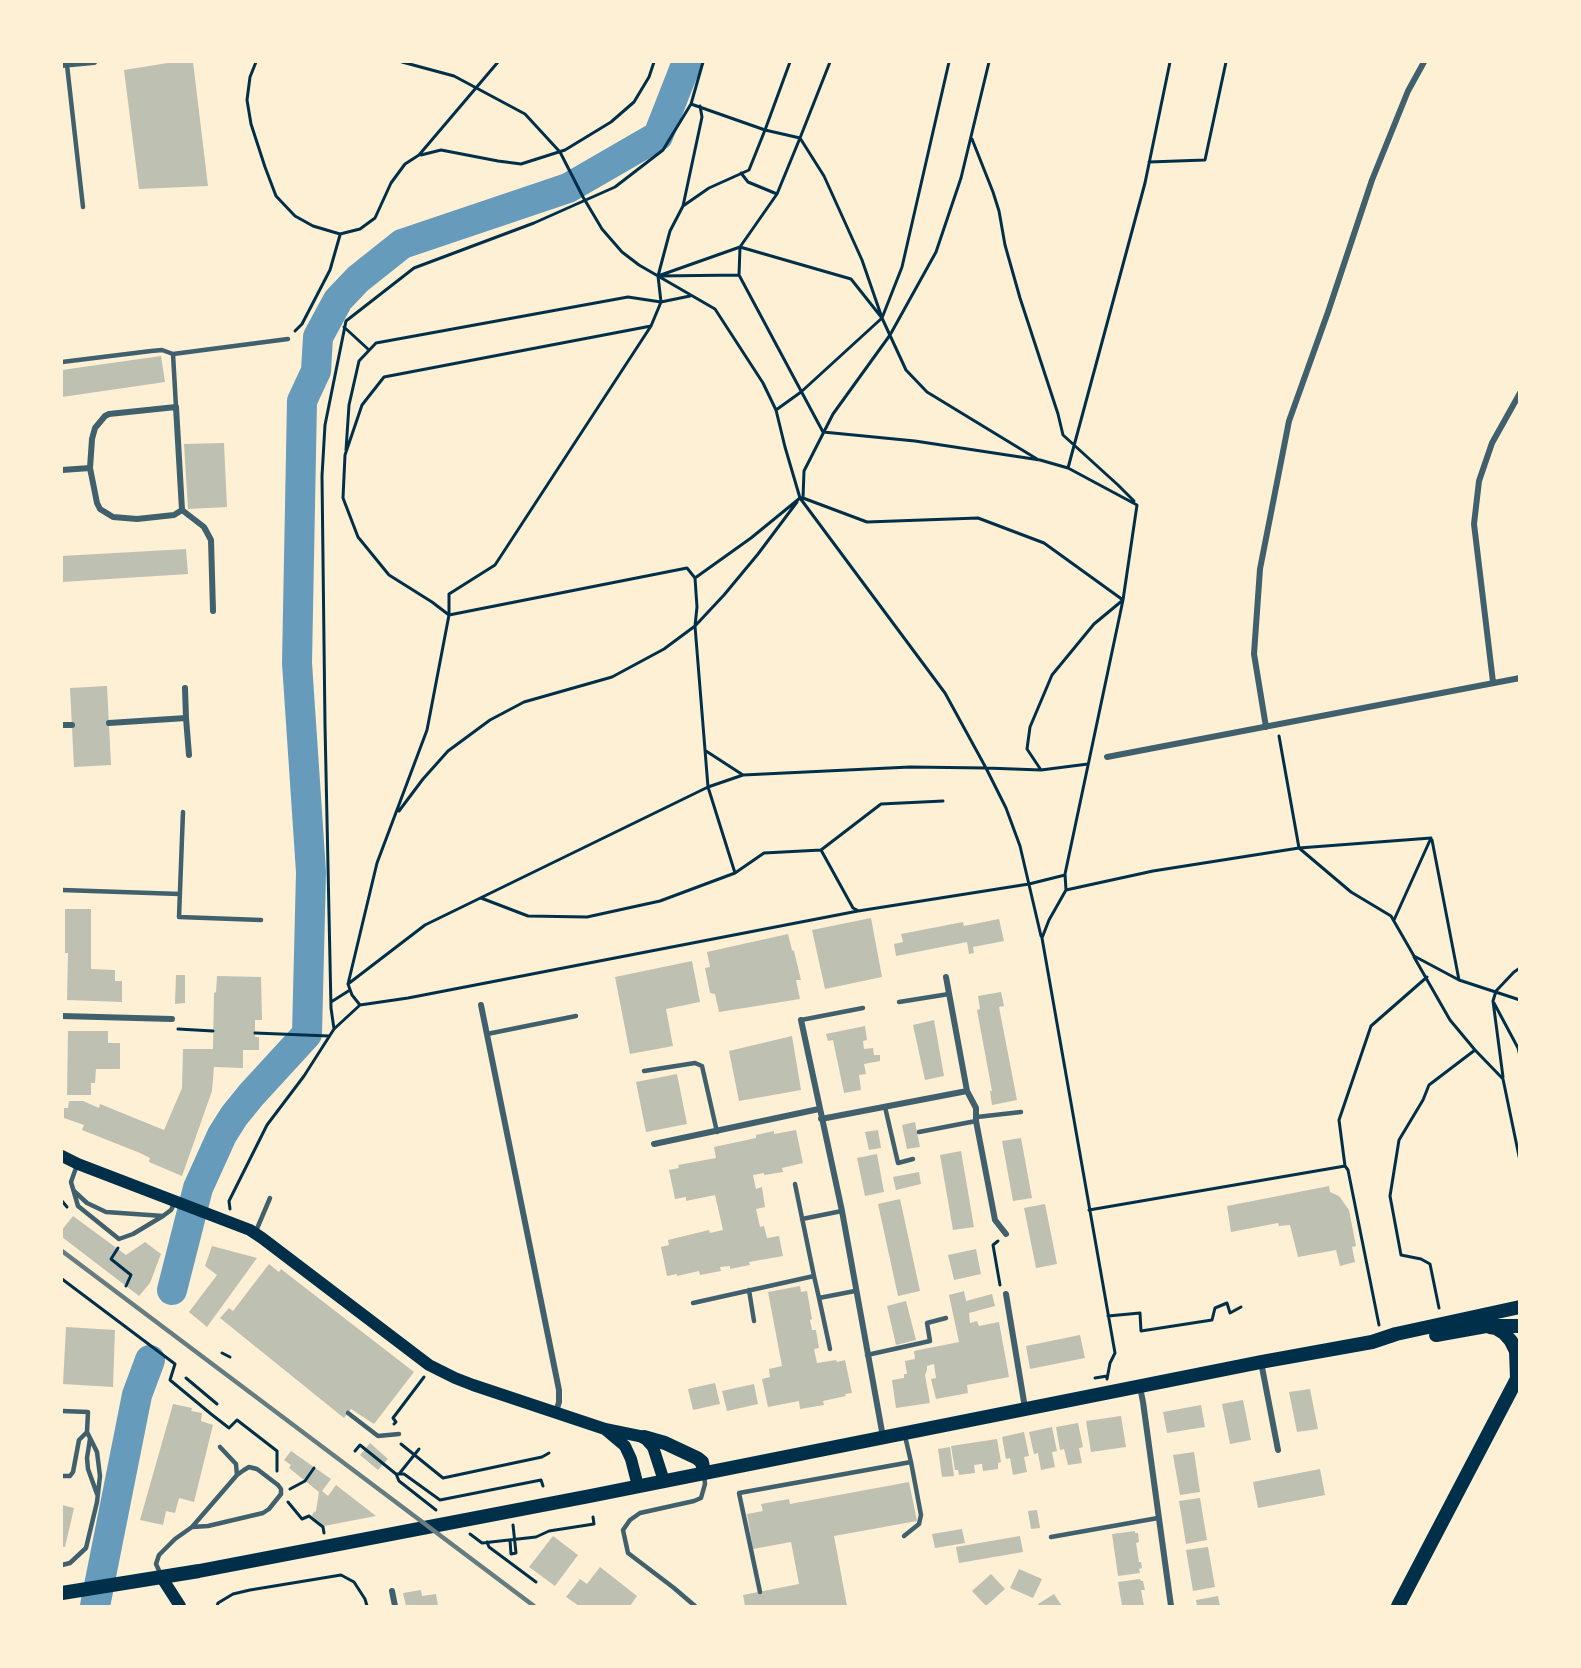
<!DOCTYPE html>
<html>
<head>
<meta charset="utf-8">
<style>
  body { margin:0 }
  #map { position:relative; width:1581px; height:1668px; overflow:hidden; background:#fdf0d5; font-family:"PT Sans Narrow",sans-serif }
  canvas { display:block }
  .frame { position:absolute; inset:0; border:63px solid #fdf0d5; pointer-events:none }
</style>
</head>
<body>
<div id="map">
<canvas width="1581" height="1668"></canvas>
<div class="frame"></div>
</div>
<script>
const context = document.querySelector('canvas').getContext('2d');
context.lineJoin = 'round';
const poly = rows => new Path2D(rows.map(r => 'M' + r).join(''));
function trace(path, color, width, dash) { context.strokeStyle = color; context.lineWidth = width; context.lineCap = dash ? 'butt' : 'round'; context.setLineDash(dash || []); context.stroke(path); }
function paint(path, color) { context.fillStyle = color; context.fill(path, 'evenodd'); }
const river = poly([
  [172,1290,198,1188,222,1135,234,1116,251,1095,307,1034,311,872,297,663,302,401,316,371,318,337,338,300,358,279,402,244,568,188,658,136,687,62],
  [95,1606,137,1395,150,1360]
]);
const building = poly([
  [174,62,193,62,208,186,139,189,124,70],
  [161,356,165,382,62,397,62,370],
  [224,443,227,507,188,509,184,444],
  [186,549,188,574,62,582,62,556],
  [107,686,111,765,74,767,70,688],
  [65,909,91,909,91,969,115,970,115,981,122,981,122,1002,67,1000,68,953,65,953],
  [871,918,882,977,825,989,812,930],
  [999,919,1004,941,973,947,974,953,969,954,967,942,896,956,894,944,903,942,901,934,963,922,964,926],
  [788,934,792,950,794,951,801,980,796,980,800,999,719,1012,715,994,710,993,705,968,710,967,707,952],
  [692,961,700,1002,666,1009,673,1046,630,1054,615,977],
  [176,975,185,975,185,1003,175,1004],
  [217,976,261,977,262,1020,255,1020,255,1037,259,1037,259,1050,243,1050,243,1068,214,1067,212,1091,182,1176,149,1162,150,1158,140,1153,82,1130,84,1125,64,1118,64,1108,68,1108,69,1101,83,1101,99,1108,100,1104,164,1130,182,1088,183,1049,213,1049,214,993,216,992],
  [1001,992,1004,1006,999,1007,1017,1100,992,1105,990,1091,992,1091,977,1010,980,1009,978,996],
  [934,1020,944,1076,925,1080,913,1025],
  [865,1026,867,1040,863,1041,864,1049,873,1048,874,1055,880,1055,880,1061,864,1064,866,1074,859,1075,861,1090,844,1093,833,1040,828,1041,826,1034],
  [68,1031,108,1031,108,1043,120,1043,120,1069,96,1069,95,1083,91,1083,91,1095,67,1095],
  [792,1036,801,1090,739,1101,729,1051],
  [677,1074,687,1124,646,1132,636,1082],
  [915,1122,920,1147,907,1149,902,1125],
  [796,1130,803,1163,782,1168,783,1172,764,1175,764,1173,753,1175,756,1189,762,1187,765,1207,756,1209,760,1227,764,1226,767,1238,779,1236,783,1256,749,1262,750,1265,730,1269,730,1266,720,1267,721,1271,700,1275,699,1271,677,1276,677,1274,667,1276,661,1247,669,1245,668,1240,709,1230,710,1233,723,1230,715,1195,686,1201,686,1197,675,1199,669,1170,679,1168,678,1165,716,1158,714,1147,756,1138,756,1135,774,1131,774,1134],
  [878,1130,881,1148,869,1150,865,1132],
  [1021,1138,1032,1198,1013,1201,1002,1141],
  [961,1151,974,1227,953,1230,940,1155],
  [877,1154,884,1192,865,1196,857,1158],
  [919,1172,921,1184,896,1190,893,1177],
  [1329,1186,1330,1192,1339,1196,1349,1210,1356,1246,1352,1247,1355,1262,1340,1266,1336,1250,1298,1257,1290,1225,1279,1226,1278,1223,1231,1232,1227,1206],
  [900,1199,920,1291,898,1296,878,1204],
  [1045,1204,1057,1264,1036,1268,1024,1208],
  [73,1216,126,1255,145,1242,161,1254,150,1283,139,1296,62,1237,62,1230],
  [212,1246,257,1258,207,1327,189,1312,217,1275,205,1266],
  [976,1249,981,1274,954,1280,948,1255],
  [269,1264,279,1272,281,1269,414,1372,374,1424,351,1409,344,1418,220,1318,229,1308,233,1311],
  [800,1286,801,1292,807,1291,812,1319,810,1320,812,1330,816,1330,819,1348,814,1349,817,1363,836,1360,837,1362,845,1360,852,1393,845,1394,846,1396,823,1401,824,1405,800,1409,799,1401,768,1407,762,1379,770,1377,769,1369,782,1366,768,1292],
  [964,1291,966,1301,992,1294,995,1306,969,1313,970,1323,977,1321,979,1326,999,1322,1009,1377,967,1385,968,1393,936,1399,931,1379,936,1378,934,1364,927,1366,927,1370,925,1375,930,1403,896,1408,892,1380,904,1378,904,1374,907,1374,905,1361,915,1359,914,1351,959,1342,949,1295],
  [906,1301,916,1340,896,1345,887,1306],
  [66,1327,115,1330,113,1387,63,1384],
  [1080,1335,1085,1358,1030,1369,1026,1346],
  [715,1383,720,1404,693,1410,688,1389],
  [754,1384,758,1404,727,1411,722,1391],
  [1310,1389,1318,1429,1297,1432,1289,1392],
  [1243,1400,1251,1440,1230,1444,1222,1404],
  [173,1404,192,1408,191,1411,202,1413,201,1421,213,1425,194,1502,179,1498,175,1513,166,1511,163,1525,140,1520],
  [1201,1405,1205,1427,1167,1433,1163,1412],
  [1121,1416,1126,1447,1091,1452,1086,1421],
  [1078,1423,1083,1447,1079,1448,1082,1463,1068,1465,1064,1449,1060,1450,1056,1427],
  [1052,1427,1057,1451,1052,1452,1055,1467,1041,1470,1038,1453,1034,1454,1029,1432],
  [1024,1432,1029,1456,1024,1457,1027,1472,1013,1475,1010,1458,1006,1459,1002,1437],
  [997,1439,1001,1462,998,1463,998,1469,983,1471,982,1464,974,1465,975,1473,959,1475,958,1470,955,1470,951,1446],
  [370,1443,388,1459,378,1470,360,1455],
  [950,1447,954,1476,942,1477,938,1449],
  [291,1451,331,1479,322,1491,328,1496,336,1485,376,1516,324,1526,312,1516,313,1513,316,1511,319,1492,289,1468,291,1465,284,1460],
  [1194,1452,1200,1492,1180,1495,1173,1455],
  [1320,1469,1325,1495,1258,1508,1253,1482],
  [909,1482,917,1521,834,1536,847,1606,745,1606,743,1595,799,1584,791,1542,753,1549,747,1514,763,1511,761,1504,789,1499,790,1504],
  [1200,1498,1207,1540,1186,1544,1179,1501],
  [62,1505,74,1508,65,1547,62,1546],
  [1037,1510,1040,1528,1031,1529,1028,1511],
  [962,1529,965,1543,935,1548,932,1534],
  [1135,1531,1135,1533,1138,1533,1139,1542,1136,1543,1139,1562,1141,1562,1142,1568,1139,1569,1140,1573,1118,1576,1112,1534],
  [553,1536,578,1555,555,1586,529,1567],
  [1020,1536,1023,1552,959,1563,956,1547],
  [1208,1547,1215,1587,1193,1591,1186,1550],
  [600,1567,637,1596,630,1606,579,1606,566,1597,580,1579,587,1584],
  [1019,1569,1042,1579,1033,1598,1010,1588],
  [991,1574,1005,1589,986,1606,972,1591],
  [1140,1579,1141,1581,1143,1581,1145,1590,1141,1590,1144,1606,1122,1606,1118,1582],
  [421,1590,422,1596,436,1594,438,1606,406,1606,403,1593],
  [1054,1594,1062,1606,1039,1606,1038,1604],
  [1218,1596,1220,1606,1197,1606,1196,1600]
]);
const path = poly([
  [256,62,250,77,247,100,251,124,265,167,276,196,295,216,313,226,340,234,360,229,375,218,391,183,405,164,419,155,498,62],
  [790,62,765,130,800,138,777,194,740,247,851,279,882,318,906,370,927,392,1037,459],
  [830,62,800,138,824,176,862,260,881,315],
  [691,104,765,130,749,170,709,188,683,206,670,231,658,276,715,309,763,383,776,410,785,447,800,498,751,538,695,578],
  [972,139,993,192,999,211,1005,245,1020,298,1058,414,1063,435,1118,485,1134,501],
  [421,155,441,150,498,161,521,164,565,150,611,122,634,102,649,77,654,62],
  [1149,162,1205,160,1226,62],
  [741,173,748,182,777,194],
  [683,206,702,117,700,106],
  [739,275,740,247,658,276,739,275,823,432,915,441,1040,460,1068,468,1137,505,1123,600,1065,874,1066,890],
  [344,327,369,350],
  [295,331,302,324,330,270,340,235],
  [776,410,801,392,882,318,902,267,949,62],
  [346,450,349,405,359,361,376,343,628,297,661,302,690,296],
  [1068,468,1145,183,1170,62],
  [800,498,803,498,867,522,978,518,1044,543,1123,600,1094,624,1052,675,1030,727,1027,749,1041,770,986,768,945,693,800,498],
  [803,498,804,471,833,414,890,335,936,252,961,178,989,62],
  [1279,736,1299,848,1431,838,1394,920],
  [706,751,743,775],
  [1041,770,1088,764],
  [399,811,423,779,448,751,490,720,524,702,612,677,664,649,695,626,724,595,758,554,797,502],
  [1432,840,1459,980],
  [735,873,764,853,821,850],
  [481,898,528,916,587,917,660,901,735,873,708,787,695,626,697,607,695,578,687,568,449,615,432,602,389,575,358,537,343,498,345,455,362,405,384,377,651,326],
  [857,910,853,908,821,850,881,804,943,801],
  [1414,957,1450,1020,1475,1050,1503,1079,1520,1161],
  [348,984,425,925,708,787,743,775,910,767,986,768,1006,808,1020,846,1041,936],
  [331,1002,350,990],
  [1494,1003,1518,1048,1520,1056],
  [360,1005,352,995,348,984,377,863,427,730,449,615,449,594,495,565,651,326,661,302,658,276,639,265,622,252,602,229,583,197,560,152,525,114,454,76,402,62],
  [178,1029,213,1031],
  [334,1029,331,1008,325,725,322,476,325,425,346,321,414,268,534,223,615,187,663,150,691,104,703,62],
  [255,1033,329,1036],
  [1503,1077,1493,1001,1496,991,1514,972,1520,968],
  [1345,1166,1348,1170,1379,1325],
  [62,1201,67,1207],
  [230,1209,229,1201,267,1125,304,1076,334,1029,360,1005,408,998,858,911,1029,884,1065,875],
  [1089,1210,1345,1166,1339,1120,1371,1026,1427,977],
  [998,1241,993,1245,1000,1285],
  [118,1248,111,1259,131,1275,126,1286],
  [62,1279,175,1364,170,1380,211,1414,229,1428,237,1420,277,1451,277,1471],
  [1439,1308,1430,1264,1421,1259,1401,1255,1390,1196,1399,1140,1423,1100,1429,1085,1475,1050],
  [1108,1316,1140,1313,1141,1331,1212,1320,1215,1308,1227,1303,1230,1313,1241,1307],
  [222,1353,230,1357],
  [186,1378,217,1404],
  [1095,1378,1107,1376],
  [1107,1379,1110,1363,1115,1353,1042,938,1049,920,1066,890,1153,871,1299,848,1351,892,1391,916,1414,956,1459,980,1520,1000],
  [394,1424,396,1422,393,1418,424,1377],
  [401,1444,443,1478,542,1457,549,1453],
  [355,1451,360,1445,396,1474,399,1481,436,1510],
  [396,1474,404,1474,440,1500,541,1480,543,1486],
  [399,1474,419,1449],
  [290,1489,305,1481,314,1468],
  [288,1502,302,1519,309,1516,323,1527,324,1533],
  [470,1534,482,1543,536,1537,549,1531,594,1524,593,1517],
  [510,1540,511,1554,516,1553,513,1525],
  [487,1542,489,1547,536,1582],
  [217,1606,218,1603,233,1594,250,1590,341,1575,354,1582,365,1599,367,1606]
]);
const service = poly([
  [67,65,83,207],
  [62,362,151,351,162,350,173,354],
  [176,407,173,354,288,339],
  [183,812,179,917,261,920],
  [62,890,180,894],
  [899,1002,949,994],
  [801,1020,863,1008],
  [487,1034,576,1016],
  [644,1071,695,1063,702,1066,717,1132],
  [885,1107,898,1163,913,1159],
  [977,1117,1021,1112],
  [919,1132,976,1121],
  [77,1165,71,1182,78,1206,119,1239,133,1234,163,1216,171,1210,175,1202],
  [795,1184,814,1276],
  [74,1191,87,1203,106,1212,163,1216],
  [802,1219,842,1211],
  [256,1231,270,1198],
  [749,1290,754,1321],
  [819,1298,830,1349],
  [693,1303,814,1276,819,1298,855,1291],
  [867,1355,930,1341,927,1323,946,1318],
  [62,1411,88,1412,87,1432,79,1440,73,1472,70,1476,62,1476],
  [348,1413,378,1436,399,1434],
  [90,1439,87,1458,88,1469,97,1494],
  [220,1447,236,1464,237,1475],
  [904,1536,919,1524,921,1515,911,1462],
  [1051,1537,1158,1518],
  [62,1565,70,1563,86,1548,97,1502,100,1476,97,1452,87,1432],
  [161,1575,156,1564,159,1555,175,1539,192,1527,237,1475,244,1470,249,1467,257,1469,278,1485,281,1489,281,1494,269,1509,263,1513,208,1526,192,1527],
  [760,1592,739,1493,911,1462,905,1436],
  [695,1606,674,1588,628,1553,623,1530,630,1520,640,1513,694,1501,701,1498,705,1484,704,1475]
]);
const minor = poly([
  [62,65,94,62],
  [62,470,90,468],
  [182,510,174,515,137,519,113,517,100,509,97,503,90,468,92,439,95,428,105,416,109,414,176,407,182,510,204,527,211,540,213,611],
  [1493,682,1474,524,1479,481,1492,443,1520,393],
  [185,688,186,718],
  [109,723,186,718,189,755],
  [62,725,72,725],
  [1266,727,1254,654,1260,569,1289,421,1328,312,1372,180,1408,91,1424,62],
  [1107,757,1520,678],
  [946,977,967,1091,976,1108,976,1121,995,1220,1006,1234],
  [481,1005,559,1390,559,1402,556,1412],
  [62,1016,172,1019],
  [801,1020,842,1211,883,1437],
  [821,1119,967,1091],
  [654,1144,819,1109],
  [1006,1294,1025,1408],
  [1261,1362,1278,1450],
  [1140,1387,1143,1402,1171,1606],
  [392,1591,395,1606]
]);
const secondary = poly([
  [62,1156,78,1164,250,1230,262,1238,429,1365,455,1378,473,1385,605,1429,644,1437,653,1447,664,1481],
  [606,1430,625,1446,631,1459,638,1486],
  [162,1578,180,1606]
]);
const primary = poly([
  [1490,1327,1496,1328,1504,1333,1511,1341,1516,1351,1517,1378],
  [1436,1335,1486,1326,1520,1326],
  [644,1437,665,1443,697,1458,702,1462,704,1473],
  [62,1593,199,1571,590,1496,1261,1362,1372,1342,1396,1334,1520,1307],
  [1398,1606,1520,1373]
]);
const rail = poly([
  [62,1251,534,1606]
]);
trace(river, '#669bbc', 30);
paint(building, '#bec0b2');
trace(path, '#003049', 3);
trace(service, '#3f606c', 4.5);
trace(minor, '#3f606c', 6);
trace(secondary, '#003049', 12);
trace(primary, '#003049', 14);
trace(rail, '#657d81', 4.5);
</script>
</body>
</html>
